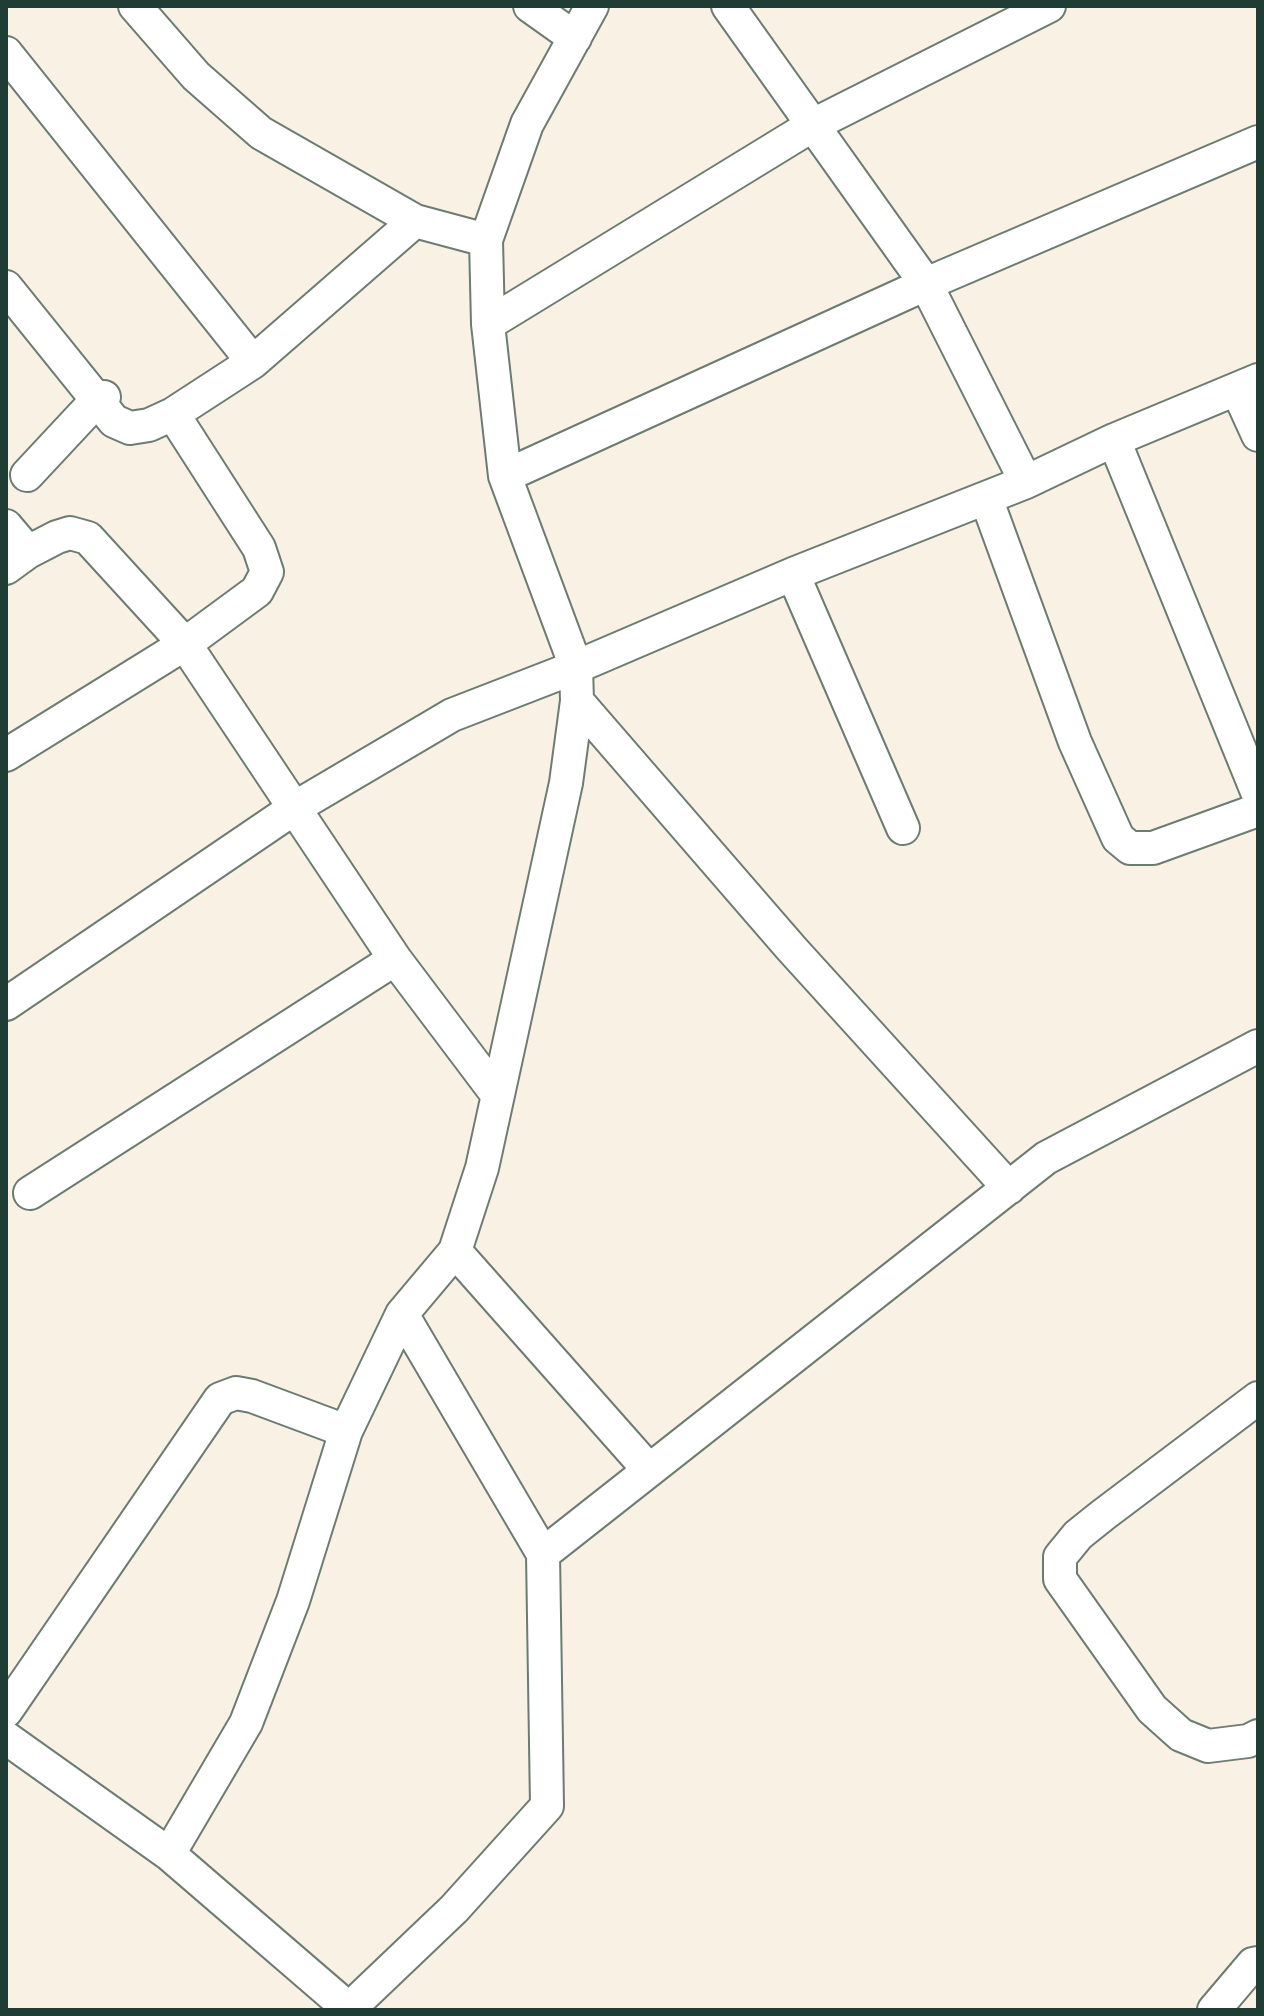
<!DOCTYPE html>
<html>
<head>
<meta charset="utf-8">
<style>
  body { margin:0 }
  #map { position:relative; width:1264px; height:2016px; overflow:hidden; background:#f9f1e3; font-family:"IM FELL Great Primer",serif }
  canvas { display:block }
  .frame { position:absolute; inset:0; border:8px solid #1f3d34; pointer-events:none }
</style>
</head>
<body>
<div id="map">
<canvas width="1264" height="2016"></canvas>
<div class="frame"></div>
</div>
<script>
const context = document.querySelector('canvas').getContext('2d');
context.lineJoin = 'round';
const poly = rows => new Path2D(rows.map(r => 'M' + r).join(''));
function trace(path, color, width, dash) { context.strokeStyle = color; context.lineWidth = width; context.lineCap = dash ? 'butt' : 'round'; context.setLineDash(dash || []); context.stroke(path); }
const minor = poly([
  [135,6,196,76,261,133,415,221],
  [530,6,575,38],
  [728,6,926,284,1026,482],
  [6,53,253,362],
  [6,287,114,421,130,428,149,425,173,414,253,362,415,221,486,240],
  [488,324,813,125,1049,6],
  [1237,389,1258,435],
  [1114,440,1258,794],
  [27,475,97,400,104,397],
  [505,476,926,284,1258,142],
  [986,498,1075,742,1118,838,1130,848,1153,848,1258,810],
  [6,526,28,552],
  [6,568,28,552,57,537,70,533,88,538,185,644,257,591,267,572,259,548,173,414],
  [793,574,903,828],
  [577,701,791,948,1009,1188],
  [6,755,185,644,395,959,496,1093],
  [6,1004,296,807,452,715,576,667,793,574,1026,482,1114,440,1258,380],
  [30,1193,395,959],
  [455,1251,649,1470],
  [1258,1398,1103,1515,1078,1535,1060,1557,1060,1579,1152,1709,1181,1735,1208,1746,1248,1741,1258,1736],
  [543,1554,1046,1158,1258,1046],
  [6,1711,220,1399,236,1393,252,1396,346,1431],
  [6,1738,169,1854,349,2009],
  [169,1854,246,1723,293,1601,346,1431,402,1314,455,1251,482,1168,566,783,577,701,576,667,505,476,488,324,486,240,527,124,592,6],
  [348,2010,454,1909,547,1806,543,1554,402,1314],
  [1214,2010,1253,1964,1258,1963]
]);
trace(minor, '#6b7c71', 36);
trace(minor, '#fff', 32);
</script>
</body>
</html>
